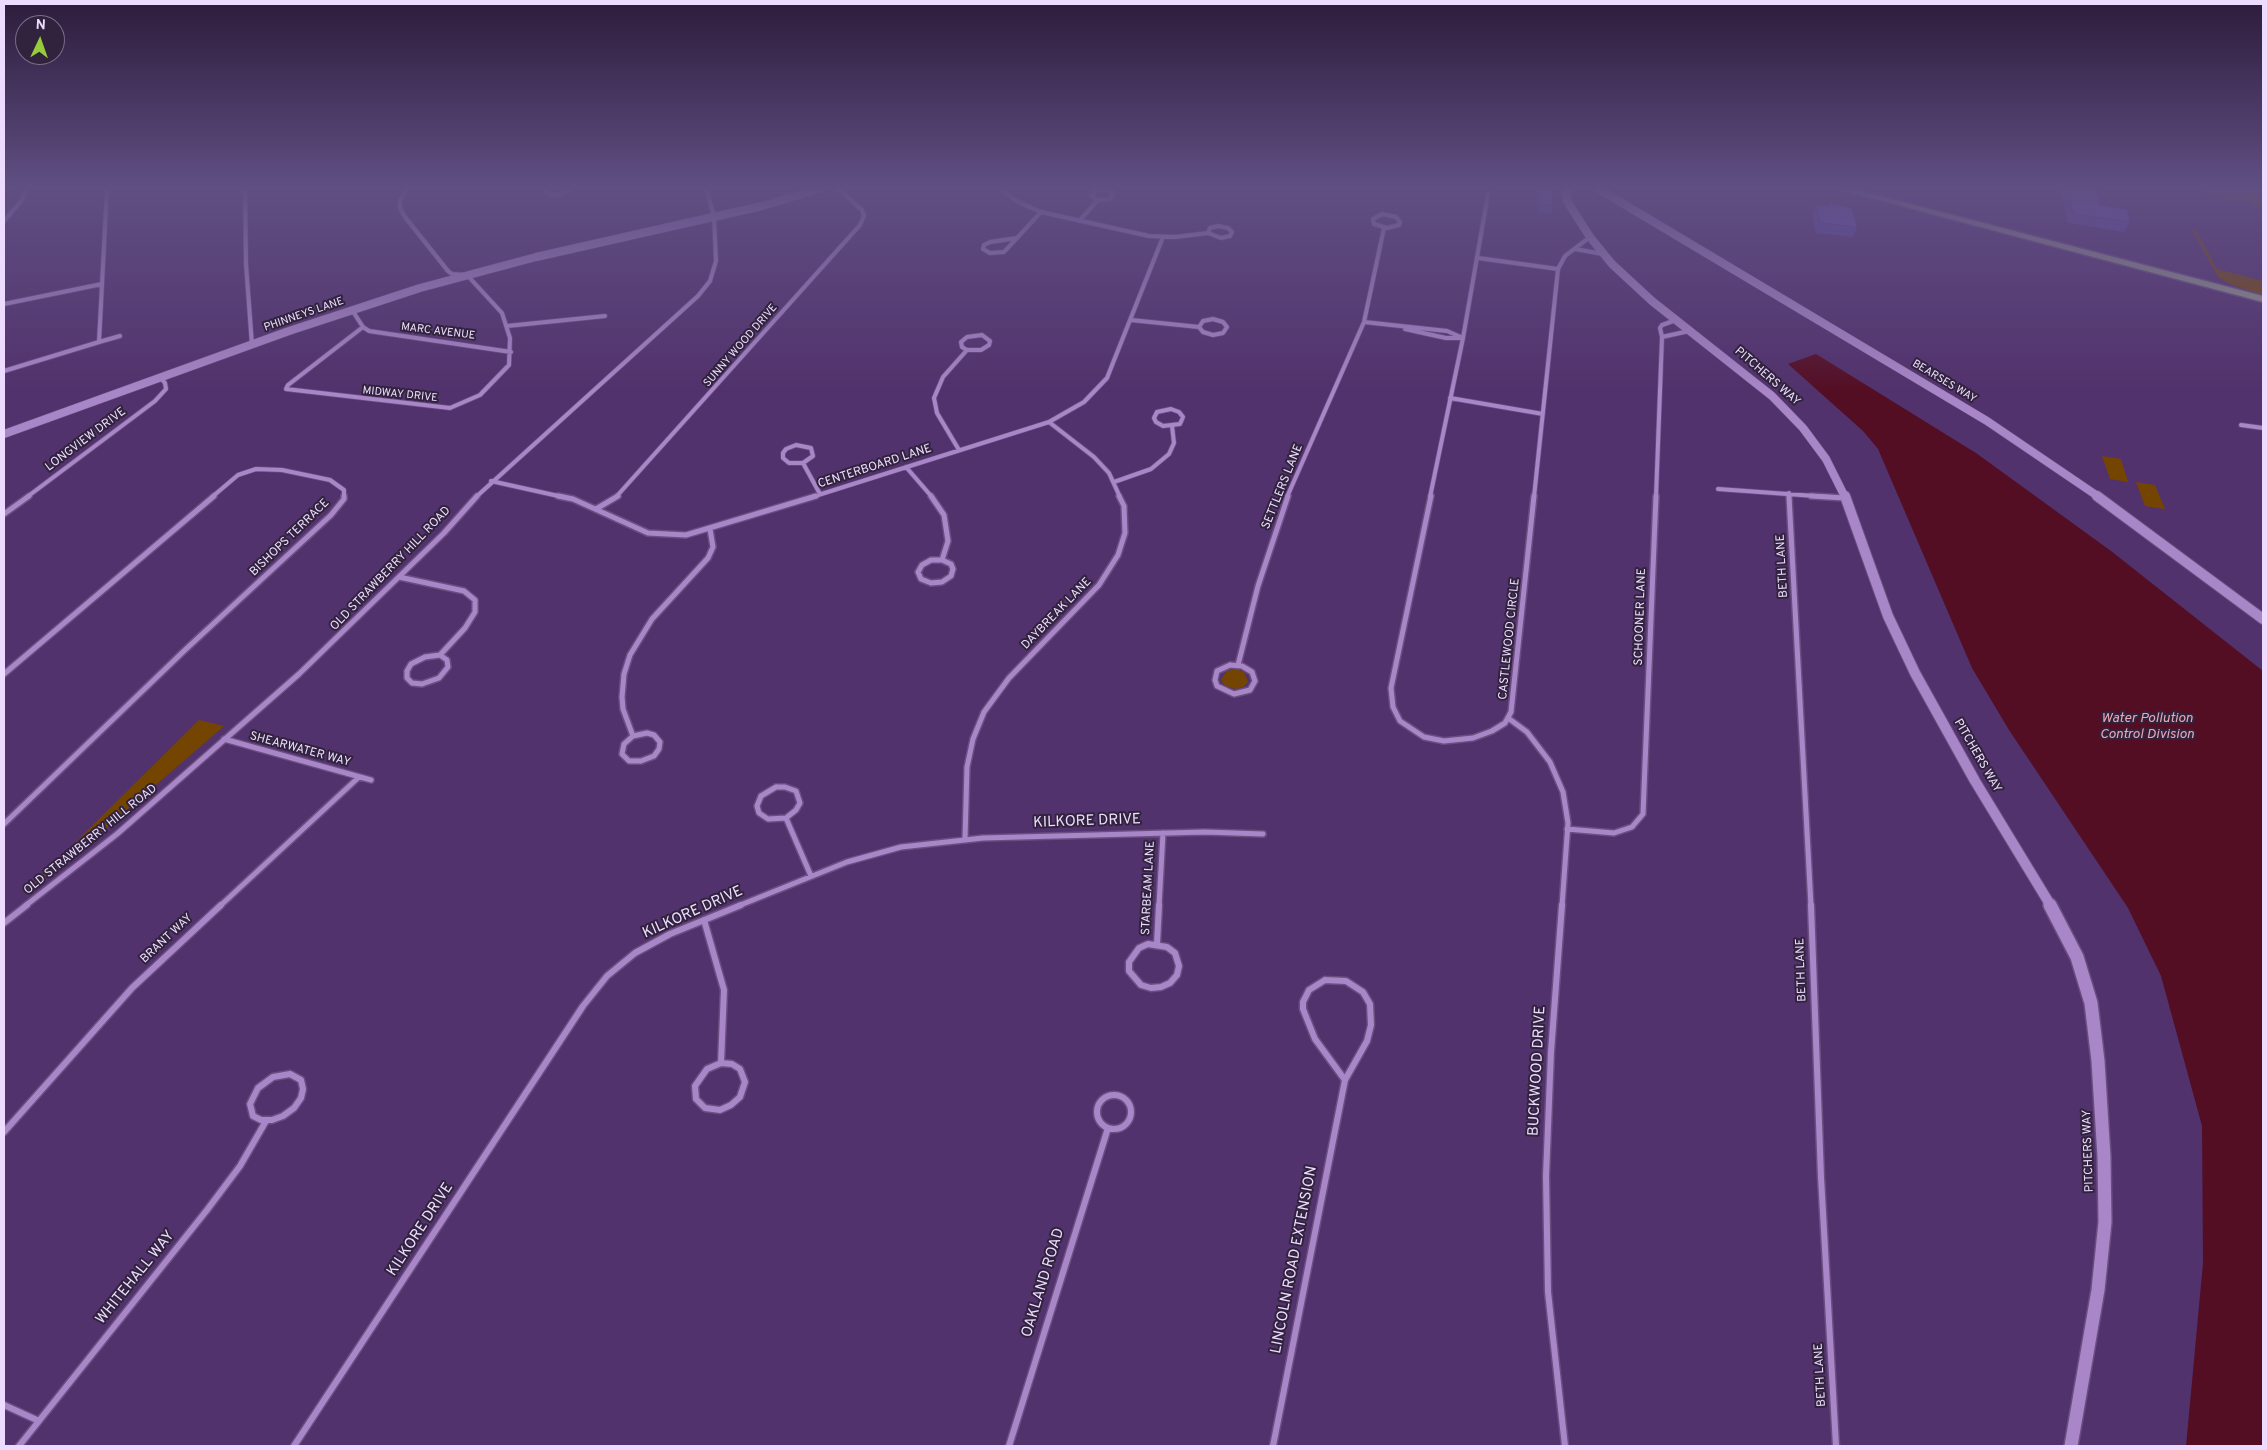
<!DOCTYPE html>
<html>
<head>
<meta charset="utf-8">
<style>
  body { margin:0 }
  #map { position:relative; width:2267px; height:1450px; overflow:hidden; background:#52326c; font-family:Overpass,sans-serif }
  canvas { display:block }
  .frame { position:absolute; inset:0; border:5px solid #eddcff; pointer-events:none }
  .north { position:absolute; left:15px; top:15px; width:50px; height:50px; box-sizing:border-box; background:#31233d; border:1px solid #7c6d8b; border-radius:50%; rotate:3deg; font-size:14px; font-weight:700; line-height:20px; text-align:center; color:#eddcff }
  .north::after { content:''; display:block; margin:auto; width:18px; height:22px; background:#96cc39; clip-path:polygon(50% 0,100% 100%,50% 72%,0 100%) }
</style>
</head>
<body>
<div id="map">
<canvas width="2267" height="1450"></canvas>
<div class="frame"></div>
<div class="north">N</div>
</div>
<script>
const context = document.querySelector('canvas').getContext('2d');
context.lineJoin = 'round';
function paint(path, color) { context.fillStyle = color; context.fill(path, 'evenodd'); }
const poly = rows => new Path2D(rows.map(r => 'M' + r).join(''));
function trace(path, color, width, dash) { context.strokeStyle = color; context.lineWidth = width; context.lineCap = dash ? 'butt' : 'round'; context.setLineDash(dash || []); context.stroke(path); }
function drawText(font, color, halo, rows, align = 'center') {
  context.font = font + ' Overpass,sans-serif'; context.lineWidth = 4; context.setLineDash([]); context.textBaseline = 'middle'; context.strokeStyle = halo; context.fillStyle = color; for (const [text, x, y, turn = 0] of rows) {
    context.save(); context.translate(x, y); context.rotate((+turn || 0) * Math.PI / 180); context.textAlign = isNaN(turn) ? turn : align; if (halo) context.strokeText(text, 0, 0); context.fillText(text, 0, 0); context.restore();
  }
}
const green = poly([
  [2193,189,2263,189,2263,208,2255,207,2253,203,2211,198,2201,190],
  [2192,230,2196,230,2217,269,2263,281,2263,295,2232,285,2218,277],
  [2102,456,2121,459,2128,482,2110,479],
  [2136,482,2155,485,2165,509,2145,506],
  [1236,669,1244,672,1248,682,1243,687,1235,689,1224,685,1221,679,1227,671],
  [199,720,224,726,68,861,22,895]
]);
const water = poly([
  [1816,354,1976,453,2111,551,2263,671,2263,1446,2186,1446,2203,1263,2202,1126,2161,976,2128,908,2009,730,1972,668,1878,449,1863,431,1788,364]
]);
const streetFar2 = poly([
  [245,188,246,264,252,345],
  [546,188,546,192,553,195,562,194,570,188],
  [999,188,1018,202,1041,212,1149,236,1175,237,1208,233],
  [1106,189,1114,193,1110,199,1098,200,1091,196,1095,191,1106,189],
  [1382,214,1396,217,1400,222,1399,225,1387,228,1374,224,1373,219,1382,214],
  [4,221,22,200,26,188],
  [1079,221,1098,200],
  [1218,226,1228,228,1232,232,1230,236,1221,238,1208,233,1210,228,1218,226],
  [1017,238,1004,252,990,253,983,249,984,245,990,242,1017,238],
  [1017,238,1041,212],
  [1575,249,1603,254],
  [1478,258,1558,269],
  [4,304,102,284],
  [352,310,363,327,288,385,286,389,450,408,480,395,509,365,510,338,502,313,467,275,452,274,448,271,405,217,400,208,400,201,407,188],
  [1213,319,1223,322,1227,327,1223,333,1213,335,1203,332,1199,327,1203,321,1213,319],
  [1131,320,1199,327],
  [1676,320,1662,325,1660,328,1662,337,1689,331],
  [1364,322,1447,331,1463,338],
  [507,326,605,316],
  [363,327,369,331,511,352],
  [1405,329,1446,338,1461,338],
  [982,335,990,341,989,345,981,350,967,350,962,347,961,342,967,337,982,335],
  [99,342,120,336],
  [4,371,99,342,107,188],
  [1450,398,1543,414],
  [1171,409,1179,412,1183,417,1180,424,1163,426,1156,422,1154,418,1157,412,1171,409],
  [1049,422,1094,457,1109,473,1120,497],
  [2241,425,2263,428],
  [796,445,811,448,813,456,803,463,789,463,783,458,783,453,786,449,796,445],
  [959,450,937,413,934,398,943,377,967,350],
  [803,463,820,494],
  [906,467,932,497],
  [491,481,563,497],
  [1114,482,1151,469,1169,454,1174,443,1172,426],
  [1718,489,1829,497],
  [1789,493,1789,497],
  [27,497,155,401,166,389,165,383,160,377],
  [212,497,238,475,256,469,282,470,330,480,344,490,344,497],
  [476,497,698,296,710,281,716,261,714,216,706,188],
  [616,497,860,225,864,216,862,210,837,188],
  [812,497,1049,422,1084,402,1107,378,1163,237],
  [1287,497,1364,322,1384,228],
  [1430,497,1463,338,1488,194],
  [1534,497,1558,269,1565,256,1590,237],
  [1656,497,1662,337]
]);
const streetFar1 = poly([
  [558,496,573,499,648,533,686,535,816,496],
  [931,496,944,515,948,541,942,560],
  [1431,496,1391,688,1393,707,1400,721,1424,737,1444,741,1473,738,1492,731,1505,723,1511,712,1534,496],
  [1789,496,1811,906],
  [1811,496,1845,498],
  [596,509,618,496],
  [4,514,29,496],
  [931,560,942,560,951,564,953,569,951,576,942,582,931,583,921,579,918,572,922,565,931,560],
  [399,577,464,591,475,600,475,612,465,628,440,655],
  [440,655,447,660,448,667,439,678,422,684,412,683,407,678,407,671,411,664,425,657,440,655],
  [1230,665,1242,666,1252,672,1255,681,1250,690,1234,694,1217,686,1215,680,1217,671,1230,665],
  [1238,665,1258,586,1288,496],
  [4,674,214,496],
  [1508,718,1527,732,1550,762,1563,792,1568,823,1562,906],
  [647,733,654,735,660,742,659,749,654,756,641,761,629,761,622,754,624,744,633,736,647,733],
  [633,736,623,709,622,697,624,674,630,655,652,619,708,558,713,547,710,529],
  [224,739,371,780],
  [776,787,785,787,796,791,800,803,796,810,786,818,768,819,759,813,757,806,761,796,776,787],
  [786,818,811,876],
  [4,824,185,650,331,515,344,499,344,496],
  [1567,829,1614,833,1632,827,1643,814,1656,496],
  [965,839,967,767,973,739,984,712,1009,678,1099,585,1118,555,1125,533,1124,506,1119,496],
  [25,906,117,834,299,674,444,533,477,496],
  [220,906,359,777],
  [738,906,847,862,901,847,983,838,1205,832,1263,834],
  [1159,906,1163,833]
]);
const street = poly([
  [1562,905,1551,1052,1546,1176,1548,1292,1565,1446],
  [1811,905,1821,1177,1836,1446],
  [704,920,724,990,721,1063],
  [4,923,27,905],
  [1148,944,1167,947,1175,953,1179,966,1177,975,1170,983,1161,987,1151,988,1141,985,1129,971,1129,962,1139,948,1148,944],
  [1157,944,1159,905],
  [1325,980,1346,981,1363,992,1370,1004,1371,1025,1367,1041,1345,1080,1315,1039,1303,1009,1303,1002,1309,990,1325,980],
  [721,1063,732,1064,740,1069,745,1082,740,1097,731,1105,720,1110,705,1108,696,1099,695,1086,707,1069,721,1063],
  [290,1074,301,1080,303,1089,301,1098,294,1108,283,1116,272,1120,261,1120,253,1116,250,1104,258,1088,273,1077,290,1074],
  '1097 1112a17 17 0 1 1 34 0a17 17 0 1 1-34 0Z',
  [4,1132,132,988,221,905],
  [4,1405,39,1421],
  [19,1446,207,1210,240,1166,266,1121],
  [294,1446,583,1006,607,976,635,953,670,934,741,905],
  [1009,1446,1108,1128],
  [1273,1446,1345,1080]
]);
const secondaryFar2 = poly([
  [1571,188,1566,193,1567,201,1590,237,1612,264,1652,301,1772,396,1803,428,1826,459,1845,497],
  [1597,188,1987,421,2099,497],
  [4,434,289,331,420,288,536,257,762,206,822,188]
]);
const secondaryFar1 = poly([
  [1845,496,1888,616,1915,673,1975,781,2051,906],
  [2097,496,2263,619]
]);
const secondary = poly([
  [2050,905,2077,957,2091,1003,2098,1061,2104,1157,2105,1222,2098,1290,2071,1446]
]);
const primary = poly([
  [1834,188,1849,188,2263,296,2263,302,1834,188]
]);
const wall = poly([
  [1535,188,1551,188,1553,205,1551,213,1538,212],
  [2059,188,2096,188,2100,205,2130,222,2124,232,2068,223],
  [1829,203,1857,227,1853,237,1816,233,1812,214,1816,205,1828,206]
]);
const building = poly([
  [1538,188,1551,188,1553,205,1540,204,1538,188],
  [2067,188,2096,188,2100,205,2127,209,2130,222,2073,214,2067,188],
  [1829,203,1852,208,1857,227,1820,223,1816,205,1830,206,1829,203]
]);
const farStreetnames = [
  ["PHINNEYS LANE",304,315,-19],
  ["MARC AVENUE",438,332,7],
  ["SUNNY WOOD DRIVE",741,346,-49],
  ["BEARSES WAY",1944,382,31],
  ["MIDWAY DRIVE",400,395,6]
];
const streetNames = [
  ["PITCHERS WAY",1767,377,41],
  ["LONGVIEW DRIVE",86,440,-37],
  ["CENTERBOARD LANE",875,467,-18],
  ["SETTLERS LANE",1283,487,-68],
  ["BISHOPS TERRACE",290,538,-44],
  ["BETH LANE",1783,566,-93],
  ["OLD STRAWBERRY HILL ROAD",391,569,-46],
  ["DAYBREAK LANE",1057,614,-46],
  ["SCHOONER LANE",1641,617,-88],
  ["CASTLEWOOD CIRCLE",1510,639,-84],
  ["SHEARWATER WAY",300,750,15],
  ["PITCHERS WAY",1977,756,60],
  ["OLD STRAWBERRY HILL ROAD",91,840,-39],
  ["STARBEAM LANE",1149,888,-87],
  ["BRANT WAY",167,939,-43],
  ["BETH LANE",1802,970,-92],
  ["PITCHERS WAY",2089,1151,-92],
  ["BETH LANE",1821,1375,-93]
];
const waterNames = [
  ["Water Pollution",2147,719],
  ["Control Division",2147,735]
];
const nearStreetnames = [
  ["KILKORE DRIVE",1087,822,-2],
  ["KILKORE DRIVE",693,913,-24],
  ["BUCKWOOD DRIVE",1538,1071,-87],
  ["KILKORE DRIVE",421,1230,-57],
  ["LINCOLN ROAD EXTENSION",1295,1260,-79],
  ["WHITEHALL WAY",136,1278,-51],
  ["OAKLAND ROAD",1044,1283,-73]
];
paint(green, '#744500');
paint(water, '#540e24');
trace(streetFar2, '#6a4e80', 5.5);
trace(streetFar1, '#6a4e80', 8);
trace(street, '#6a4e80', 9);
trace(secondaryFar2, '#6a4e80', 9);
trace(secondaryFar1, '#6a4e80', 12);
trace(secondary, '#6a4e80', 16);
trace(primary, '#6a4e80', 3);
trace(streetFar2, '#a886c7', 4);
trace(streetFar1, '#a886c7', 5);
trace(street, '#a886c7', 6);
trace(secondaryFar2, '#a886c7', 8);
trace(secondaryFar1, '#a886c7', 10);
trace(secondary, '#a886c7', 13);
paint(primary, '#939788');
paint(wall, '#5947a9');
paint(building, '#6853c5');
trace(building, '#493a8a', 1);
const sky = context.createLinearGradient(0, 0, 0, 392);
sky.addColorStop(0, '#2d1c3b');
sky.addColorStop(0.48, '#604f83');
sky.addColorStop(1, '#604f8300');
context.fillStyle = sky;
context.fillRect(0, 0, 2267, 392);
drawText('11px', '#eddcff', '#31233d', farStreetnames);
drawText('12px', '#eddcff', '#31233d', streetNames);
drawText('italic 14px', '#eca9b5', '#31233d', waterNames);
drawText('15px', '#eddcff', '#31233d', nearStreetnames);
</script>
</body>
</html>
